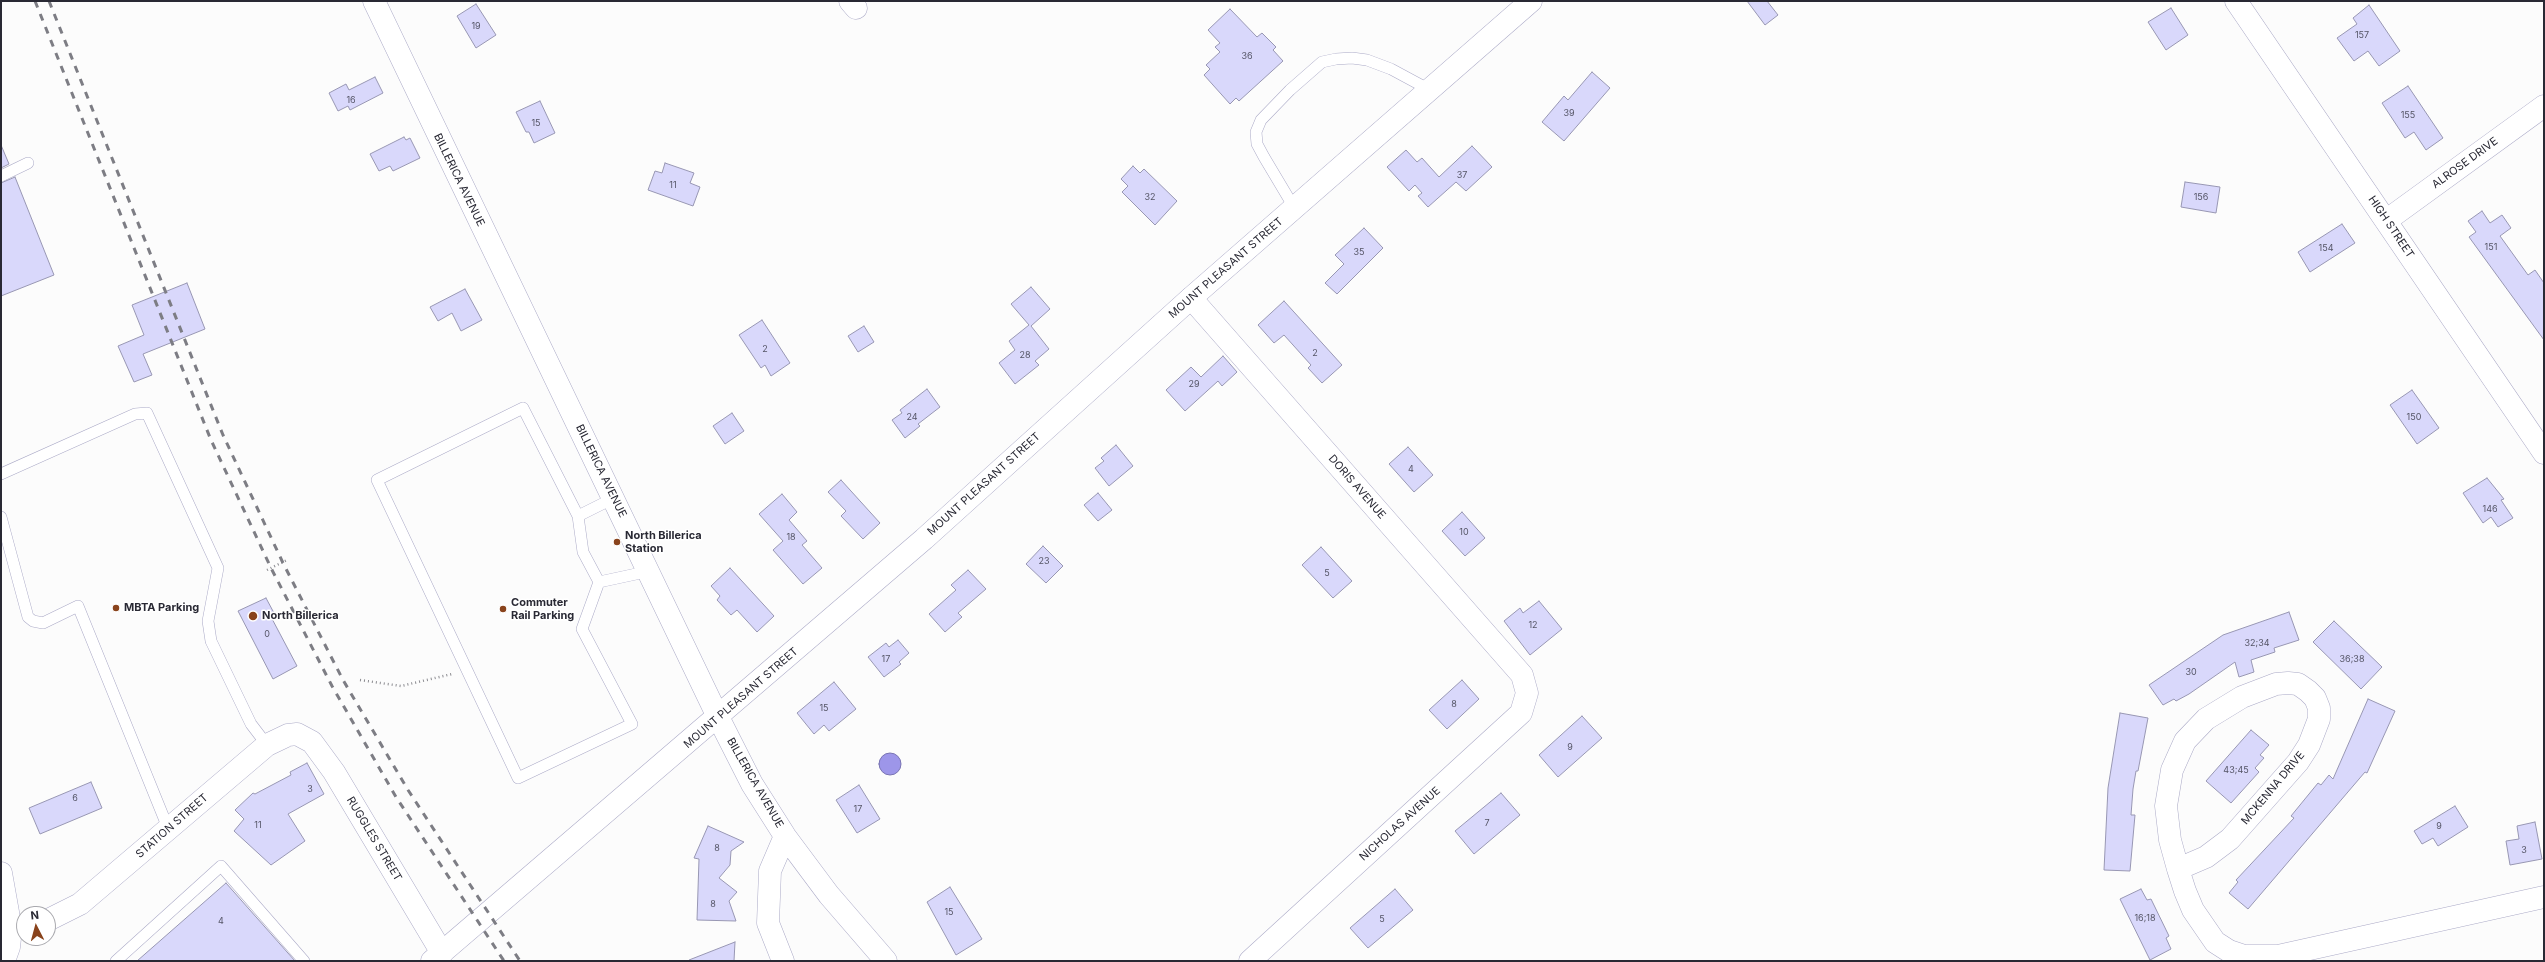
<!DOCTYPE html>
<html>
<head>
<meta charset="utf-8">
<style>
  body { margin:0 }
  #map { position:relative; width:2545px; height:962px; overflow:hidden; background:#fcfcfc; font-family:Inter,sans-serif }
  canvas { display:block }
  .frame { position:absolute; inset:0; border:2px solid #292934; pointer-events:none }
  .north { position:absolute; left:16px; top:906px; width:40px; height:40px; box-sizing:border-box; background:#fff; border:1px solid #a9a9ae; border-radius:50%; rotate:354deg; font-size:11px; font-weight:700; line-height:16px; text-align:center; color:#292934 }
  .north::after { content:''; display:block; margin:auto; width:14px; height:18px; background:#89431c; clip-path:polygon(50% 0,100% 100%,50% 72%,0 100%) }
</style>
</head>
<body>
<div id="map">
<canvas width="2545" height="962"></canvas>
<div class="frame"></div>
<div class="north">N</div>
</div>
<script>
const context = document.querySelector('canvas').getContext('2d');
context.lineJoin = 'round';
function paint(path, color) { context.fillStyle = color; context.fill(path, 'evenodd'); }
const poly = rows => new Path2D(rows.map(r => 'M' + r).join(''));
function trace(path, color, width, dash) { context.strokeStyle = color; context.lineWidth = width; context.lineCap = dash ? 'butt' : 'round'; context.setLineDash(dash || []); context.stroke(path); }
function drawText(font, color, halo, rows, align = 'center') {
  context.font = font + ' Inter,sans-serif'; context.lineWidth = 3; context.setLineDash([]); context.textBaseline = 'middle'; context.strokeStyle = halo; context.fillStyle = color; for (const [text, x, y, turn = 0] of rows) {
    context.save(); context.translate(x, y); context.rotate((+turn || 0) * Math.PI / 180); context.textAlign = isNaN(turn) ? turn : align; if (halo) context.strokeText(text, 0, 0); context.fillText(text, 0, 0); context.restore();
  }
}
const water = poly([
  '879 764a11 11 0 1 1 22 0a11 11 0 1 1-22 0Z'
]);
const building = poly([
  [1747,1,1767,1,1778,15,1765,25,1747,1],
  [476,4,496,35,476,48,457,16,476,4],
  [2369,5,2400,51,2379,66,2368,51,2354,61,2337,38,2357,24,2353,18,2369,5],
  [2171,8,2188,35,2166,50,2148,22,2171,8],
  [1230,9,1257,37,1262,33,1276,47,1273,50,1283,61,1239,101,1236,98,1230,104,1204,75,1210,69,1206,65,1220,52,1215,47,1220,43,1208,30,1230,9],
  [1592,72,1610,88,1564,141,1542,122,1564,96,1568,100,1592,72],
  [375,77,383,93,350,110,348,106,338,111,329,93,346,84,349,90,375,77],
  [2408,86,2443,138,2426,150,2414,132,2405,138,2382,103,2408,86],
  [540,101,555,133,534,143,529,132,526,132,516,112,540,101],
  [404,137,406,140,410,138,420,158,393,171,390,166,379,171,370,154,404,137],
  [1,145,9,164,1,168,1,145],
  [1472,146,1492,167,1466,191,1456,182,1428,207,1418,196,1422,193,1415,185,1409,191,1387,167,1406,150,1417,162,1422,158,1439,177,1472,146],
  [665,163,694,173,690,183,700,187,693,206,648,190,655,171,662,173,665,163],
  [1133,166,1140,173,1144,169,1177,201,1155,225,1122,192,1128,186,1121,179,1133,166],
  [15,177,54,275,1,296,1,183,15,177],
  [2185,182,2220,187,2216,213,2181,207,2185,182],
  [2482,211,2490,223,2502,215,2511,228,2500,236,2528,275,2535,270,2544,283,2544,340,2469,237,2476,232,2468,221,2482,211],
  [2342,224,2355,243,2310,272,2298,252,2342,224],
  [1364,228,1383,248,1337,294,1325,283,1344,264,1335,255,1364,228],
  [187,283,205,329,143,354,152,375,134,382,118,346,144,335,132,305,187,283],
  [1031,287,1050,309,1031,326,1049,349,1035,361,1039,365,1015,384,999,363,1015,350,1009,341,1029,325,1011,304,1031,287],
  [465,289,482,320,461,331,452,313,438,321,430,307,465,289],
  [1284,301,1342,365,1322,383,1308,368,1311,365,1284,335,1274,343,1258,325,1284,301],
  [762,320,790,363,771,376,765,365,761,368,739,335,762,320],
  [864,326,874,342,858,352,848,336,864,326],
  [1223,356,1237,372,1222,386,1218,381,1185,411,1166,390,1191,367,1201,377,1223,356],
  [927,389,940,407,918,424,920,426,905,438,892,420,902,413,900,410,927,389],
  [2412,390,2439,428,2417,444,2390,405,2412,390],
  [732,413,744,431,725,444,713,426,732,413],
  [1116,445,1133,466,1109,486,1095,468,1104,461,1101,458,1116,445],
  [1408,447,1433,475,1414,492,1389,464,1408,447],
  [2487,478,2504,499,2501,500,2513,518,2498,527,2491,517,2483,523,2463,493,2487,478],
  [841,480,880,523,863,539,841,516,846,511,828,492,841,480],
  [1098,493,1112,510,1098,521,1084,505,1098,493],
  [782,494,797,512,789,520,807,541,802,545,822,568,803,584,773,550,783,541,759,514,782,494],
  [1462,512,1485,538,1465,556,1442,531,1462,512],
  [1043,546,1063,566,1046,583,1026,564,1043,546],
  [1321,547,1352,581,1333,598,1302,565,1321,547],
  [730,568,774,616,757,632,737,610,731,615,717,600,720,596,711,586,730,568],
  [968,570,986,589,958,613,962,617,945,632,929,614,956,590,951,585,968,570],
  [266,598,274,613,270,615,297,666,273,679,238,611,266,598],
  [1539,601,1562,629,1530,655,1504,621,1520,608,1523,613,1539,601],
  [2289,612,2299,640,2274,648,2275,652,2251,660,2254,672,2239,677,2235,662,2189,694,2176,701,2174,699,2163,705,2149,685,2223,635,2289,612],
  [2334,621,2382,667,2361,689,2313,642,2334,621],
  [898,640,909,653,899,662,901,664,884,677,868,657,886,643,889,647,898,640],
  [1462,680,1479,699,1447,729,1429,710,1462,680],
  [834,682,856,709,829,731,824,725,814,734,797,713,834,682],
  [2368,699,2395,711,2367,773,2365,772,2248,909,2229,893,2238,882,2236,880,2294,818,2291,816,2318,783,2321,785,2329,775,2333,779,2368,699],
  [2120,713,2148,718,2138,771,2136,771,2133,789,2131,815,2135,815,2130,871,2104,870,2108,788,2120,713],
  [1582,716,1602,738,1558,777,1539,755,1582,716],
  [2251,730,2269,745,2260,755,2264,758,2255,768,2259,772,2231,803,2206,781,2251,730],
  [307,763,324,794,288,814,305,841,271,865,234,831,244,819,235,810,253,793,255,794,291,775,290,772,307,763],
  [91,782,102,808,40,834,29,808,91,782],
  [859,785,880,819,857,833,836,800,859,785],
  [1501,793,1520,815,1474,854,1455,831,1501,793],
  [2455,806,2468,827,2438,846,2433,838,2422,844,2414,831,2455,806],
  [2535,822,2542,859,2510,865,2506,841,2519,839,2517,826,2535,822],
  [708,826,744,842,731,851,730,865,719,878,737,892,729,901,736,921,697,920,699,859,694,858,708,826],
  [226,883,295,961,137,961,226,883],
  [950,887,982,939,956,955,927,902,950,887],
  [1395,889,1413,910,1368,948,1350,928,1395,889],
  [2141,889,2147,900,2151,899,2169,936,2166,938,2171,949,2150,960,2120,899,2141,889],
  [735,942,734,961,689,961,689,960,735,942]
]);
const path = poly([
  [267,570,287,560],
  [360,680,401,686,452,674]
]);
const lane = poly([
  [1,176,28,163],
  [1295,209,1264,157,1257,144,1256,132,1261,120,1290,90,1322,62,1336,59,1352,58,1367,60,1391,69,1430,90],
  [523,408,578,516,583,552,599,582,582,629,632,724,518,778,377,480,523,408],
  [1,474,135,414,147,413,218,568,208,621,211,641,251,724,267,745],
  [578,516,614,498],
  [1,517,28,617,33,621,43,623,78,606,168,828],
  [599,582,650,571],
  [116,961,221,866,304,961]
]);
const street = poly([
  [850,1,856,8],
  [2387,220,2544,106],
  [1191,298,1522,675,1527,693,1521,713,1250,961],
  [718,717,752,784,785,836,829,895,886,961],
  [2178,869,2206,857,2230,839,2298,762,2309,745,2319,719,2319,708,2315,698,2308,691,2298,684,2288,683,2276,684,2242,697,2206,719,2185,741,2172,770,2166,806,2170,840,2178,869,2185,891,2193,910,2215,942,2229,951,2244,956,2278,956,2544,897],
  [1,873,11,929,9,947,4,961],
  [48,920,80,904,267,745,288,735,297,734,312,742,334,772,442,953],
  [783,961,768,923,770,871,785,836]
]);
const secondary = poly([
  [374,1,718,717],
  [2236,1,2544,453],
  [432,961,924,539,1191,298,1531,1]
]);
const rail = poly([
  [35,1,211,440,271,568,332,686,396,797,504,961],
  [49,1,223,435,283,563,343,680,408,790,520,961]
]);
const markers = [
  [617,542,4,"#89431c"],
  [116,608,4,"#89431c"],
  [503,609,4,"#89431c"],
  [253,616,5,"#89431c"]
];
const numberNames = [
  ["19",476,26],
  ["157",2362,35],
  ["36",1247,56],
  ["16",351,100],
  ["39",1569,113],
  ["155",2408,115],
  ["15",536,123],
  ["37",1462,175],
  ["11",673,185],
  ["32",1150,197],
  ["156",2201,197],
  ["151",2491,247],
  ["154",2326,248],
  ["35",1359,252],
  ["2",765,349],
  ["2",1315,353],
  ["28",1025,355],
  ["29",1194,384],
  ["24",912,417],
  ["150",2414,417],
  ["4",1411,469],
  ["146",2490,509],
  ["10",1464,532],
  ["18",791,537],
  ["23",1044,561],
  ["5",1327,573],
  ["12",1533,625],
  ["0",267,634],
  ["32;34",2257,643],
  ["17",886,659],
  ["36;38",2352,659],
  ["30",2191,672],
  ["8",1454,704],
  ["15",824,708],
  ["9",1570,747],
  ["43;45",2236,770],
  ["3",310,789],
  ["6",75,798],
  ["17",858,809],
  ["7",1487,823],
  ["11",258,825],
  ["9",2439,826],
  ["8",717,848],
  ["3",2524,850],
  ["8",713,904],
  ["15",949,912],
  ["16;18",2145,918],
  ["5",1382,919],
  ["4",221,921]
];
const streetNames = [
  ["ALROSE DRIVE",2465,163,-36],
  ["BILLERICA AVENUE",459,180,64],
  ["HIGH STREET",2391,227,56],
  ["MOUNT PLEASANT STREET",1226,268,-41],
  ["BILLERICA AVENUE",601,471,64],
  ["MOUNT PLEASANT STREET",984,484,-42],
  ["DORIS AVENUE",1357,487,49],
  ["MOUNT PLEASANT STREET",741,698,-41],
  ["BILLERICA AVENUE",755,783,60],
  ["MCKENNA DRIVE",2273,788,-50],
  ["NICHOLAS AVENUE",1400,824,-42],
  ["STATION STREET",172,826,-41],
  ["RUGGLES STREET",374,839,59]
];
const poiNames = [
  ["North Billerica",625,536],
  ["Station",625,549],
  ["Commuter",511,603],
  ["Rail Parking",511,616],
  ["MBTA Parking",124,608],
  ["North Billerica",262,616]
];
paint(water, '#9d96e9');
trace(water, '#7a75b3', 1);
paint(building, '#d9d8fb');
trace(building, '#9897b3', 1);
trace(lane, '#abaac7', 12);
trace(street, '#abaac7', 23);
trace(secondary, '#abaac7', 23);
trace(path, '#8b8b90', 2.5, [1, 3]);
trace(lane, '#fff', 11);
trace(street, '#fff', 22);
trace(secondary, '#fff', 22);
trace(rail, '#7d7d84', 3, [7, 7]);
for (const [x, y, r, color] of markers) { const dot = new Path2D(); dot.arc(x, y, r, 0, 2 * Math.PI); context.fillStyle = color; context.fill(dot); trace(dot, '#fff', 1.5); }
drawText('9px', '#556', null, numberNames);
drawText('11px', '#292934', '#fff', streetNames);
drawText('bold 11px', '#292934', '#fff', poiNames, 'left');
</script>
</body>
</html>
